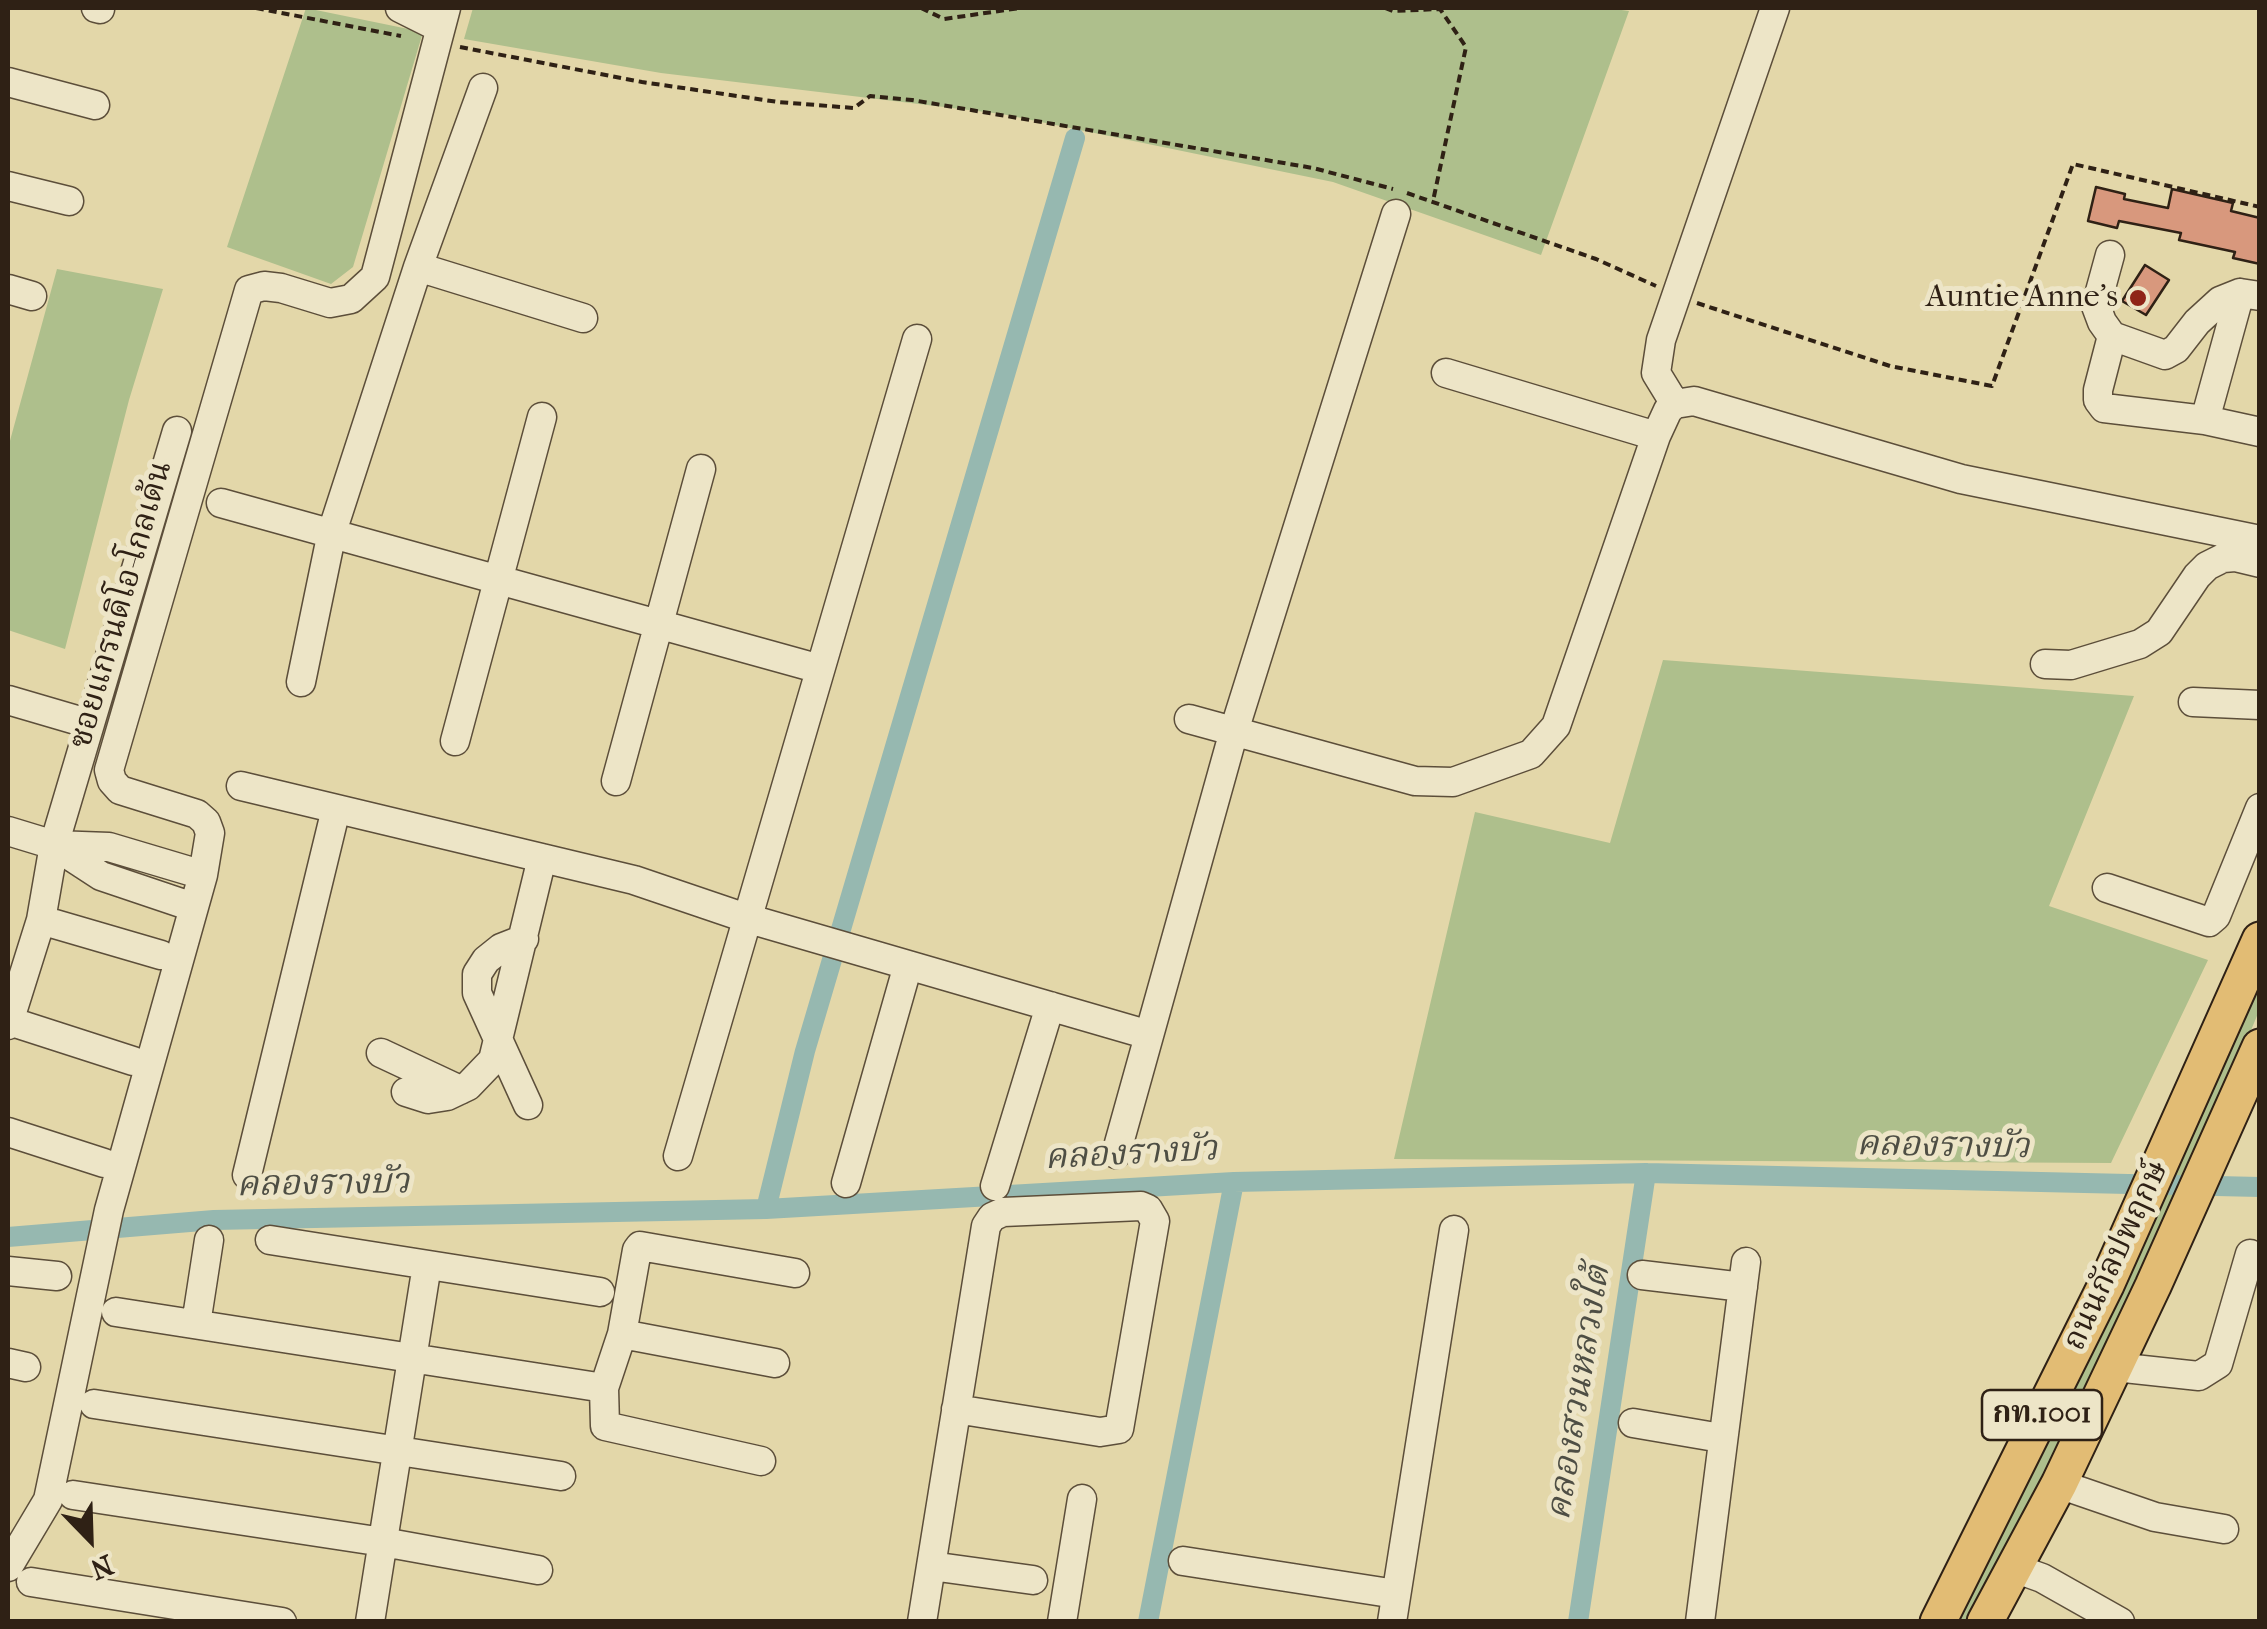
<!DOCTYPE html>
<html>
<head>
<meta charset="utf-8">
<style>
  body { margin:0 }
  #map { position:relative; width:2267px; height:1629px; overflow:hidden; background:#e3d7a9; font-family:"IM FELL French Canon",serif }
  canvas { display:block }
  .frame { position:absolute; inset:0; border:10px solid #2f2115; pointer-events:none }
  .north { position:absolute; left:40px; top:1489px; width:100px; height:100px; -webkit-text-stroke:8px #ede5c7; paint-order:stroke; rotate:157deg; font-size:28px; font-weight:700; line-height:40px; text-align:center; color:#2f2115 }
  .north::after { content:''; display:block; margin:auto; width:35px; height:45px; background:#2f2115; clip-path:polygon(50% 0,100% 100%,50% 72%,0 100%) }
</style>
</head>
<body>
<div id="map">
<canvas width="2267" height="1629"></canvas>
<div class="frame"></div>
<div class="north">N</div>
</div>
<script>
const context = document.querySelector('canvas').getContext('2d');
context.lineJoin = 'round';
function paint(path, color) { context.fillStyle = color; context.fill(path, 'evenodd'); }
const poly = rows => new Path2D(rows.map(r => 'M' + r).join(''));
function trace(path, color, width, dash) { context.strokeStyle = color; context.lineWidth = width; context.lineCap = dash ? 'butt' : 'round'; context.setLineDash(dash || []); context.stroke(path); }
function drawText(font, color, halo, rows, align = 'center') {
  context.font = font + ' "IM FELL French Canon","Noto Serif Thai",serif'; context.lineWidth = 10; context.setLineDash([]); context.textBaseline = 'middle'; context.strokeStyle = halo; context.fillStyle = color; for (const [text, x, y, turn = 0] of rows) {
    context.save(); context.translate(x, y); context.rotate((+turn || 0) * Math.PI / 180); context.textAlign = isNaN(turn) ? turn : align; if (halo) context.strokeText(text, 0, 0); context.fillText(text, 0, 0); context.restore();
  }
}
const green = poly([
  [306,8,423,32,353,267,331,284,227,247],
  [473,8,1607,8,1629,11,1541,255,1333,182,1002,114,661,73,464,39],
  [57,269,163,289,129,400,65,649,8,630,8,448],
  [1663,660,2134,696,2049,906,2208,960,2111,1163,1394,1159,1475,812,1610,843],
  [2259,971,2259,1011,2173,1217,1977,1621,1951,1622]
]);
const canal = poly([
  [766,1209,805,1051,1075,138],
  [8,1237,214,1220,766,1209,1234,1182,1646,1173,2260,1187],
  [1148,1622,1234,1182],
  [1578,1622,1646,1173]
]);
const building = poly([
  [2096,187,2125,194,2124,199,2168,208,2172,189,2233,203,2231,211,2260,218,2260,264,2233,258,2235,252,2179,240,2181,233,2119,221,2117,228,2088,221,2096,187],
  [2145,265,2169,280,2146,315,2122,301,2145,265]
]);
const path = poly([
  [256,8,401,36],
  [921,8,944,19,1020,8],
  [1385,8,1393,11,1440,9,1466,47,1433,201],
  [460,47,642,82,778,102,854,108,870,96,912,100,1313,168,1393,189],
  [1407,193,1596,259,1656,286],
  [1697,303,1890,366,1992,386,2073,164,2260,207]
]);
const minor = poly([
  [96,8,100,9],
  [400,8,440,28],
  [8,82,95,105],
  [8,186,69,201],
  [2110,255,2096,306,2102,322,2112,336],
  [418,267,583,318],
  [8,289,32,296],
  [2260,296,2240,293,2205,420,2260,432],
  [1446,373,1656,436,1668,410,1675,404,1694,401,1961,479,2260,540],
  [1675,404,1656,373,1661,340,1775,8],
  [2205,420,2104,408,2098,400,2098,390,2112,336,2165,355,2176,349,2197,322,2220,301,2240,293],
  [221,503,820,669],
  [2045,664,2071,665,2140,644,2159,632,2197,576,2207,566,2223,558,2235,557,2260,563],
  [301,682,332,532,418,267,483,88],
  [8,700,90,724],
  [2193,702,2260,705],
  [1189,719,1415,781,1453,782,1531,754,1556,726,1656,436],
  [455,741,542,417],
  [616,781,701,469],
  [241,786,634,880,746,918,1149,1035],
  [8,831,54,845,109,847,203,875],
  [55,846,101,876,193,907],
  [2107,888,2209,922,2216,916,2260,808],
  [41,920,161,955],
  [524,939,501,948,486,960,477,974,477,993,528,1105],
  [9,1021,133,1061],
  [8,1025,41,920,54,845,177,431],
  [381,1053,460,1090],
  [406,1092,428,1099,447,1096,468,1086,493,1060,542,858],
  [8,1132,104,1163],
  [1116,1154,1234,731,1396,214],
  [678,1156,917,339],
  [247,1175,336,809],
  [846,1183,908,965],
  [995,1186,1050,1006],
  [270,1240,600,1292],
  [8,1271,57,1276],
  [1642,1275,1743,1287],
  [116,1312,604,1388],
  [196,1324,209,1240],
  [622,1334,775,1363],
  [8,1363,26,1367],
  [2115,1367,2199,1376,2218,1364,2250,1254],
  [94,1404,561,1476],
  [1633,1423,1721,1438],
  [761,1461,605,1426,604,1388,622,1334,637,1250,640,1246,795,1273],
  [2059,1484,2155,1517,2224,1529],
  [73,1495,383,1542,538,1570],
  [1183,1561,1396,1594],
  [931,1566,1033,1580],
  [8,1567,48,1500,109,1210,203,875,210,833,206,822,197,814,120,790,112,781,109,770,249,290,264,286,281,288,330,303,351,299,375,277,446,8],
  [2014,1568,2042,1578,2120,1622],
  [31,1582,282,1622],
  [370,1622,427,1265],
  [922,1622,931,1566,986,1226,992,1217,1003,1212,1141,1206,1148,1209,1155,1221,1119,1429,1100,1432,956,1409],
  [1062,1622,1082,1499],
  [1392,1622,1454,1230],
  [1700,1622,1746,1262]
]);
const major = poly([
  [1938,1622,2106,1285,2260,940],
  [1985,1622,2059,1484,2153,1286,2260,1047]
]);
const markers = [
  [2138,298,10,"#8f2418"]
];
const shields = [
  [2042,1415,120]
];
const shieldNames = [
  ["กท.1001",2042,1415]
];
const poiNames = [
  ["Auntie Anne's",2118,298]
];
const streetNames = [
  ["ซอยแกรนดิโอ-โกลเด้น",122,605,-74],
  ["ถนนกัลปพฤกษ์",2117,1256,-65]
];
const waterNames = [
  ["คลองรางบัว",1943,1147,1],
  ["คลองรางบัว",1131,1155,-3],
  ["คลองรางบัว",323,1185,-1],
  ["คลองสวนหลวงใต้",1580,1393,-81]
];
paint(green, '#aebf8c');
trace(canal, '#96b8b0', 20);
paint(building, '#d8987d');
trace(building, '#2f2115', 2.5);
trace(minor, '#5c4e3a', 31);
trace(major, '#2f2115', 39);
trace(path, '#2f2115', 4, [8, 5]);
trace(minor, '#ede5c7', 28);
trace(major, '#e2bc74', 35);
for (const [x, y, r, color] of markers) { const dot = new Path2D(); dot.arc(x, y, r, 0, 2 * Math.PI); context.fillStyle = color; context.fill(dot); trace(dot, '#ede5c7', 4); }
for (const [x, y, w] of shields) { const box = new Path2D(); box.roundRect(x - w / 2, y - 25, w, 50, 8); context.fillStyle = '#ede5c7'; context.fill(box); trace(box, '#2f2115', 2.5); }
drawText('bold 30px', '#2f2115', null, shieldNames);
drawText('32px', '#2f2115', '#ede5c7', poiNames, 'right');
drawText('32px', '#2f2115', '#ede5c7', streetNames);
drawText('italic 35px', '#4e4e44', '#ede5c7', waterNames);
</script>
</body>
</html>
